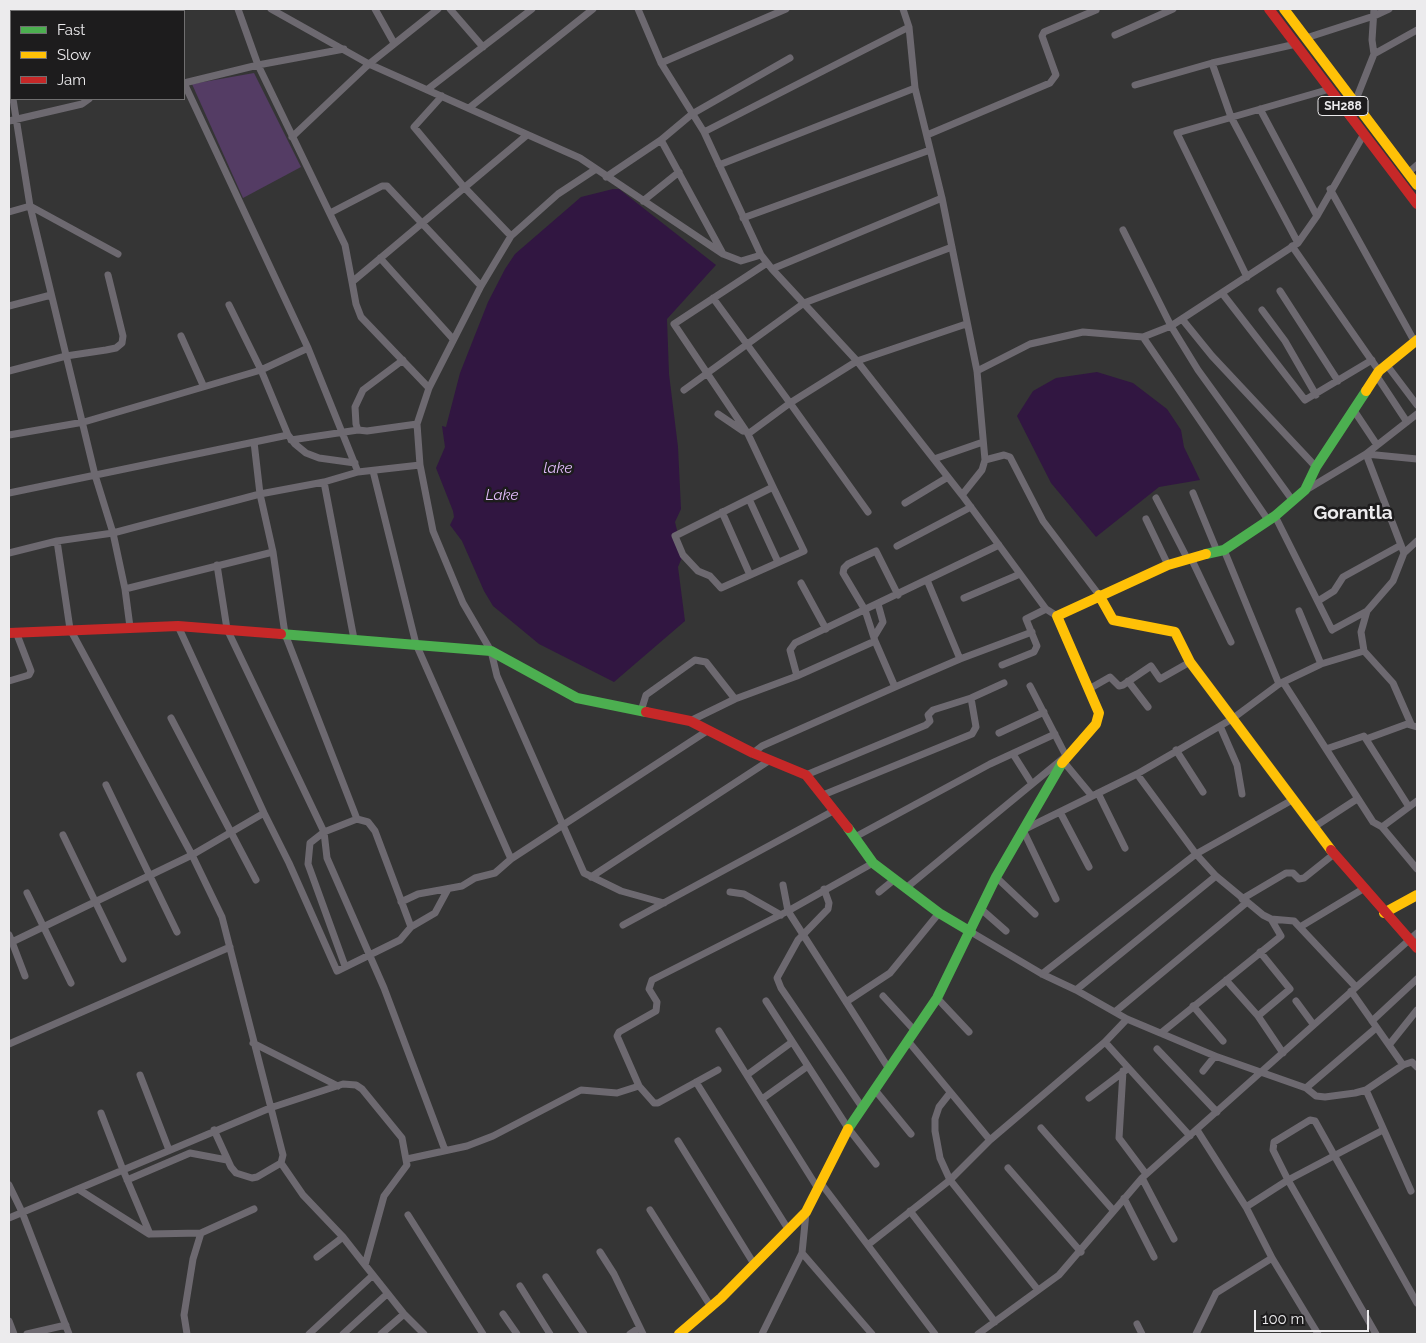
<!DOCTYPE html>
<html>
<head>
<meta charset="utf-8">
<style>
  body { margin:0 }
  #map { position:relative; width:1426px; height:1343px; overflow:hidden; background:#353535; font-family:Raleway,sans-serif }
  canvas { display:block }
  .frame { position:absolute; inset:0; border:10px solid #ecebed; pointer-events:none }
  .legend { position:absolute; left:10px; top:10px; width:175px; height:90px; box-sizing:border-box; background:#1d1c1d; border:1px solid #706f70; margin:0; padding:6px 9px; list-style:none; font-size:15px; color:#ecebed }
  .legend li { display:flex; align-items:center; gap:10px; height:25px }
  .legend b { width:25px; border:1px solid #706f70 }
  .scale { position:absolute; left:1254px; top:1310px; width:115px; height:22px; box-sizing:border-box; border:2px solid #ecebed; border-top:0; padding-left:6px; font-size:15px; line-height:18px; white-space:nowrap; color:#ecebed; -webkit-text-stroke:4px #1d1c1d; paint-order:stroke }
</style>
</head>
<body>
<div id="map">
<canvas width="1426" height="1343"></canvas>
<div class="frame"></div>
<ul class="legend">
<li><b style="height:6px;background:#4caf50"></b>Fast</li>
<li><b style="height:6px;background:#ffc107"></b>Slow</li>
<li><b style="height:6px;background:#c62828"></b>Jam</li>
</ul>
<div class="scale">100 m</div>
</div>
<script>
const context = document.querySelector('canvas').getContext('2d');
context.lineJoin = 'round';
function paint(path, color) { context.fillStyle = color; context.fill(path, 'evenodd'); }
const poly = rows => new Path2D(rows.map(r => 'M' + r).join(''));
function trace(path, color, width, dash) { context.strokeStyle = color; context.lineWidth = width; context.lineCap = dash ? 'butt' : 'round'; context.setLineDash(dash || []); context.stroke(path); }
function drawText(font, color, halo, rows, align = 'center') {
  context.font = font + ' Raleway,sans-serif'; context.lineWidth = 5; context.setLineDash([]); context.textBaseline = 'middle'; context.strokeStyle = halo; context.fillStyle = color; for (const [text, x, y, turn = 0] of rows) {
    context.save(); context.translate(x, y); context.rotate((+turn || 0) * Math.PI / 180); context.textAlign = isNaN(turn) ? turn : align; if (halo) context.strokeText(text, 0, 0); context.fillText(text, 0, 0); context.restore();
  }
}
const green = poly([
  [254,73,301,167,243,198,192,84]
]);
const water = poly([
  [613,189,619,189,716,265,667,319,669,374,678,447,681,509,675,522,683,555,678,567,685,621,614,682,539,644,493,606,484,591,462,541,450,525,454,517,453,511,436,468,445,447,442,426,446,427,460,373,488,302,505,269,515,254,581,197],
  [1097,372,1133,383,1167,409,1181,430,1184,447,1200,480,1159,487,1096,537,1051,483,1017,416,1033,391,1056,378]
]);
const street = poly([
  [71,9,72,11],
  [152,9,153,11],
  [238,9,258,65,345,245,352,282],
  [271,9,369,64,580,158,723,254,741,261,761,255],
  [375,9,394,43],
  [450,9,483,47],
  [638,9,661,63,704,132,761,255,772,269,857,361,962,495,1046,609,1057,616],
  [903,9,909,27,915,88,942,198,977,371,985,460,982,470,962,495],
  [1374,9,1372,40,1374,54],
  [1115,35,1173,9],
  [1306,38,1374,16,1389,9],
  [344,49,258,65,184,83,308,348,358,472,324,482,354,639],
  [661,63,786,9],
  [1212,63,1231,117,1298,243],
  [9,77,11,91],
  [1135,85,1212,63,1296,44],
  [428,89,532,9],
  [442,96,414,127,464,187,511,236],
  [13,99,30,206,95,475,113,533,125,589,130,627],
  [1355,102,1374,54,1417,30],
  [469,108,593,9],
  [1260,109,1317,216],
  [9,121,82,104,89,99],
  [704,132,909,27],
  [927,135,1050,83,1056,75,1042,36,1044,32,1096,10],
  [292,137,369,64,438,9],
  [661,140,722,252],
  [719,165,915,88],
  [596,169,558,194,511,236,481,286,429,388,417,424,420,465,433,531,463,603,491,651,497,676,584,873,621,891,664,903],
  [1408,173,1417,165],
  [606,177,661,140,692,114,790,58],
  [1330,189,1412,337],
  [643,201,679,172],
  [9,212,30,206,118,254],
  [330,213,382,186,387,186,481,286],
  [743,218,930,150],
  [1123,230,1171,326,1198,370,1293,501],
  [1292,246,1379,371],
  [380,258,453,339],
  [767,263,674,324,748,434,773,487,804,551,721,588,710,576,698,571,683,555,675,536,773,487],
  [772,269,942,198],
  [1247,277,1177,133,1330,89],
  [1280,291,1338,381],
  [1222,293,1305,400,1372,360],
  [713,298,790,403,748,434],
  [229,305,261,370,288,435,295,444,306,453,319,458,355,463],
  [9,306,51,295],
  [1262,310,1285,341,1316,395],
  [1182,319,1212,356,1316,467],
  [181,336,203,385],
  [1143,337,1268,520],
  [403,360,363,390,355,407,356,424,358,430,367,431,417,424],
  [1386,364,1417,405],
  [9,371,66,356,106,350,116,348,122,343,123,336,108,275],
  [977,371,1030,344,1083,332,1143,337,1171,326,1298,243,1317,216,1364,134],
  [1376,375,1407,422],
  [429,388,361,317,356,304,352,282,527,135],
  [684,390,804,303,952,247],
  [1353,409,1377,445],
  [718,414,743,431],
  [9,435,84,422,261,370,308,348],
  [291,440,358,430],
  [934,459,983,442],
  [985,460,1004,455,1010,457,1043,521,1099,595],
  [373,471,416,644,511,859,707,731],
  [358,472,420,465],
  [324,482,260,494,273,552,285,634,357,819],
  [1306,490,1366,454,1417,414],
  [9,493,288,435],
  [1193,493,1217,551],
  [1156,498,1187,558],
  [749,499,778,562],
  [905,503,948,477],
  [722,512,750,575],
  [868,512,790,403,857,361,966,324],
  [1275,516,1332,630,1367,611],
  [1146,519,1168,565],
  [57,541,70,629,192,855,222,917,283,1155,281,1163,257,1177,252,1178,236,1173,231,1167,214,1130],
  [897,546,971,507],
  [1224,550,1279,684],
  [9,553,57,541,113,533,260,494,254,442],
  [1404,553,1366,454,1417,459],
  [1191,558,1231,642],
  [217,565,227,629,324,832,357,819,368,822,375,831,411,927],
  [927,580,960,659],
  [801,583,826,629],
  [125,589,273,552],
  [964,598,1020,574],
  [1318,601,1334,591,1343,577,1401,545],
  [1299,611,1321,664],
  [178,626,264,813,289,863,337,971,400,940,411,927,435,913,448,889],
  [874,637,883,622,878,604],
  [875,641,865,610,843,573,844,568,848,564,876,551,898,595],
  [1364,651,1393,683,1411,724],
  [1002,665,1034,652,1037,646,1026,619,1046,609],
  [797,676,790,650,795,643,999,545],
  [9,681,29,675,31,671,16,632],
  [1128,681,1148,707],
  [1283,682,1373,822,1382,827,1417,869],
  [895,687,960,659,1032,632],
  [1089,689,1110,677,1119,686,1123,685,1151,666,1160,679,1190,662],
  [641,711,646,695,695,660,706,662,735,699],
  [171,718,256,880],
  [690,721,735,699,797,676,875,641,895,687,762,746,753,753],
  [1220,726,1237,765,1242,794],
  [999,733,1044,712],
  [1366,739,1407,724,1417,727],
  [1326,749,1364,736,1409,807],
  [1176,750,1203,792],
  [1013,754,1032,784],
  [1063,761,1092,796],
  [1137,774,1196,854,1216,876,1263,915,1271,919,1294,921,1356,987],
  [806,775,926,725,930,721,928,715,933,710,971,698,1004,683],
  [106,785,177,932],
  [1098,793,1125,848],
  [823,795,972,734,976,727,971,698],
  [1060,812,1089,867],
  [1314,827,1357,799],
  [1382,827,1417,801],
  [63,835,123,959],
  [855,837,990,764,1055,734],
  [591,877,770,760],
  [996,877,1035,914],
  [783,885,788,911,889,1069],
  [906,888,1066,756,1030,686],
  [824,889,829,903,828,909,798,940,777,978,781,988,862,1107],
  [730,892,744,894,781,915],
  [879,892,895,879],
  [27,893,71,983],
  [1056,899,1023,830,1137,774,1232,719,1279,684,1321,664,1364,651,1361,632,1367,611,1393,581,1404,553,1417,541],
  [1242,899,1286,873,1293,873,1299,879,1304,878,1334,854],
  [401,902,418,894,462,886,475,878,495,873,511,859],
  [981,909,1006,931],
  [623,925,835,810],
  [1300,927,1363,889],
  [971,932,1042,974,1076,990,1127,1019,1215,1056,1306,1088,1316,1096,1325,1097,1355,1093,1366,1090,1403,1065,1412,1062,1417,1067],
  [9,935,12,942],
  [345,966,308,864,310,843,324,832,327,858,384,988,445,1150],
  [1042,974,1196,854,1294,799],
  [25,976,12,942,192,855,264,813],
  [1226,980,1258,1016,1283,1053],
  [1076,990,1216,876],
  [1351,991,1403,1065],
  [883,996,915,1031],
  [937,998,969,1032],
  [766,1001,848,1128,876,1164],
  [1296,1001,1313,1024],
  [846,1002,890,973,939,913],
  [1193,1006,1223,1041],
  [1116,1011,1246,903],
  [1258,1016,1290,989,1260,952],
  [1372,1021,1417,979],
  [719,1031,817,1187],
  [1161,1033,1281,936,1271,919],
  [908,1041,990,1140],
  [1105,1042,1190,1136],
  [253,1043,338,1086],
  [9,1044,230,947],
  [1389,1045,1417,1010],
  [1157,1049,1217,1112],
  [718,1070,658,1103,654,1103,639,1086,617,1036,619,1032,656,1011,657,1002,649,989,652,980,788,911,873,863],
  [1123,1071,1119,1138,1146,1174],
  [1203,1071,1215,1056],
  [140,1075,169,1150],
  [747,1075,792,1042],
  [696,1082,788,1229],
  [1306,1088,1376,1028],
  [875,1090,911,1134],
  [1366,1090,1411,1191],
  [950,1093,939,1107,935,1119,935,1131,940,1158,950,1180,1038,1290],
  [1089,1098,1126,1070],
  [762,1099,808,1066],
  [1041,1128,1113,1210],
  [1197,1130,1246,1207,1288,1180,1383,1130],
  [678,1141,754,1264],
  [407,1159,467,1146,493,1136,581,1090,617,1093,639,1086],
  [281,1163,303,1195,343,1237],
  [1008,1168,1081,1252],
  [1142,1178,1174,1239],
  [127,1180,190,1153,227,1160],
  [820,1182,935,1334],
  [9,1185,22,1212,69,1334],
  [78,1189,149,1234],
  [1124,1198,1154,1257],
  [1246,1207,1272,1258,1318,1334],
  [254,1209,201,1233,150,1234,123,1170,270,1108,343,1084,356,1085,362,1089,402,1138,407,1165,384,1196,365,1265,404,1314,424,1334],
  [650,1210,711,1307],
  [910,1211,995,1322],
  [408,1215,483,1334],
  [9,1218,123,1170,101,1113],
  [869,1244,950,1180,990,1140,1105,1042,1127,1019],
  [600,1252,614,1274,643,1334],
  [802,1253,872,1334],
  [317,1257,343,1237,365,1265],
  [546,1277,584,1334],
  [520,1286,550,1334],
  [503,1314,517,1334],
  [9,1321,14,1334],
  [1137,1324,1142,1334],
  [27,1334,66,1325],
  [187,1334,184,1315,193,1259,201,1233],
  [309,1334,372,1276],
  [343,1334,387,1294],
  [381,1334,404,1314],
  [630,1334,639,1328],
  [762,1334,802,1253,806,1213],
  [978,1334,1059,1275,1142,1178,1417,933],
  [1196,1334,1216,1293,1272,1258],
  [1376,1334,1288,1180,1273,1150,1274,1142,1310,1120,1315,1121,1417,1303]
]);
const fast = poly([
  [1206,554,1224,550,1275,516,1305,490,1316,467,1366,391],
  [281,634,491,651,577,698,646,712],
  [848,828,873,863,939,913,971,932],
  [848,1129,937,998,996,877,1062,763]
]);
const slow = poly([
  [1284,9,1417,185],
  [1366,391,1379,371,1417,340],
  [1099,595,1113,620,1175,632,1190,662,1331,850],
  [1062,763,1096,724,1099,713,1057,616,1168,565,1206,554],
  [1384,913,1417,895],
  [679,1334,721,1298,806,1212,848,1129]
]);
const jam = poly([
  [1269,9,1417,204],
  [9,633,178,626,281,634],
  [646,712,690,721,753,753,806,775,848,828],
  [1331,850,1417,948]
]);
const shields = [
  [1343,106,50]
];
const shieldNames = [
  ["SH288",1343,106]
];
const waterNames = [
  ["lake",558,468],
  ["Lake",502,495]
];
const districtNames = [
  ["Gorantla",1353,513]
];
paint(green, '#543c64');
paint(water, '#311641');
trace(street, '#6d6970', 7);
trace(fast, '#4caf50', 10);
trace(slow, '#ffc107', 10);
trace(jam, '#c62828', 10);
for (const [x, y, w] of shields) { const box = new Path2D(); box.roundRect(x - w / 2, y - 9.5, w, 19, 4); context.fillStyle = '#1d1c1d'; context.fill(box); trace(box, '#ecebed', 1); }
drawText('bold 12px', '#ecebed', null, shieldNames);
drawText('italic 15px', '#e3bdfc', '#1d1c1d', waterNames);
drawText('bold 19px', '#ecebed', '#1d1c1d', districtNames);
</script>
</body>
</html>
